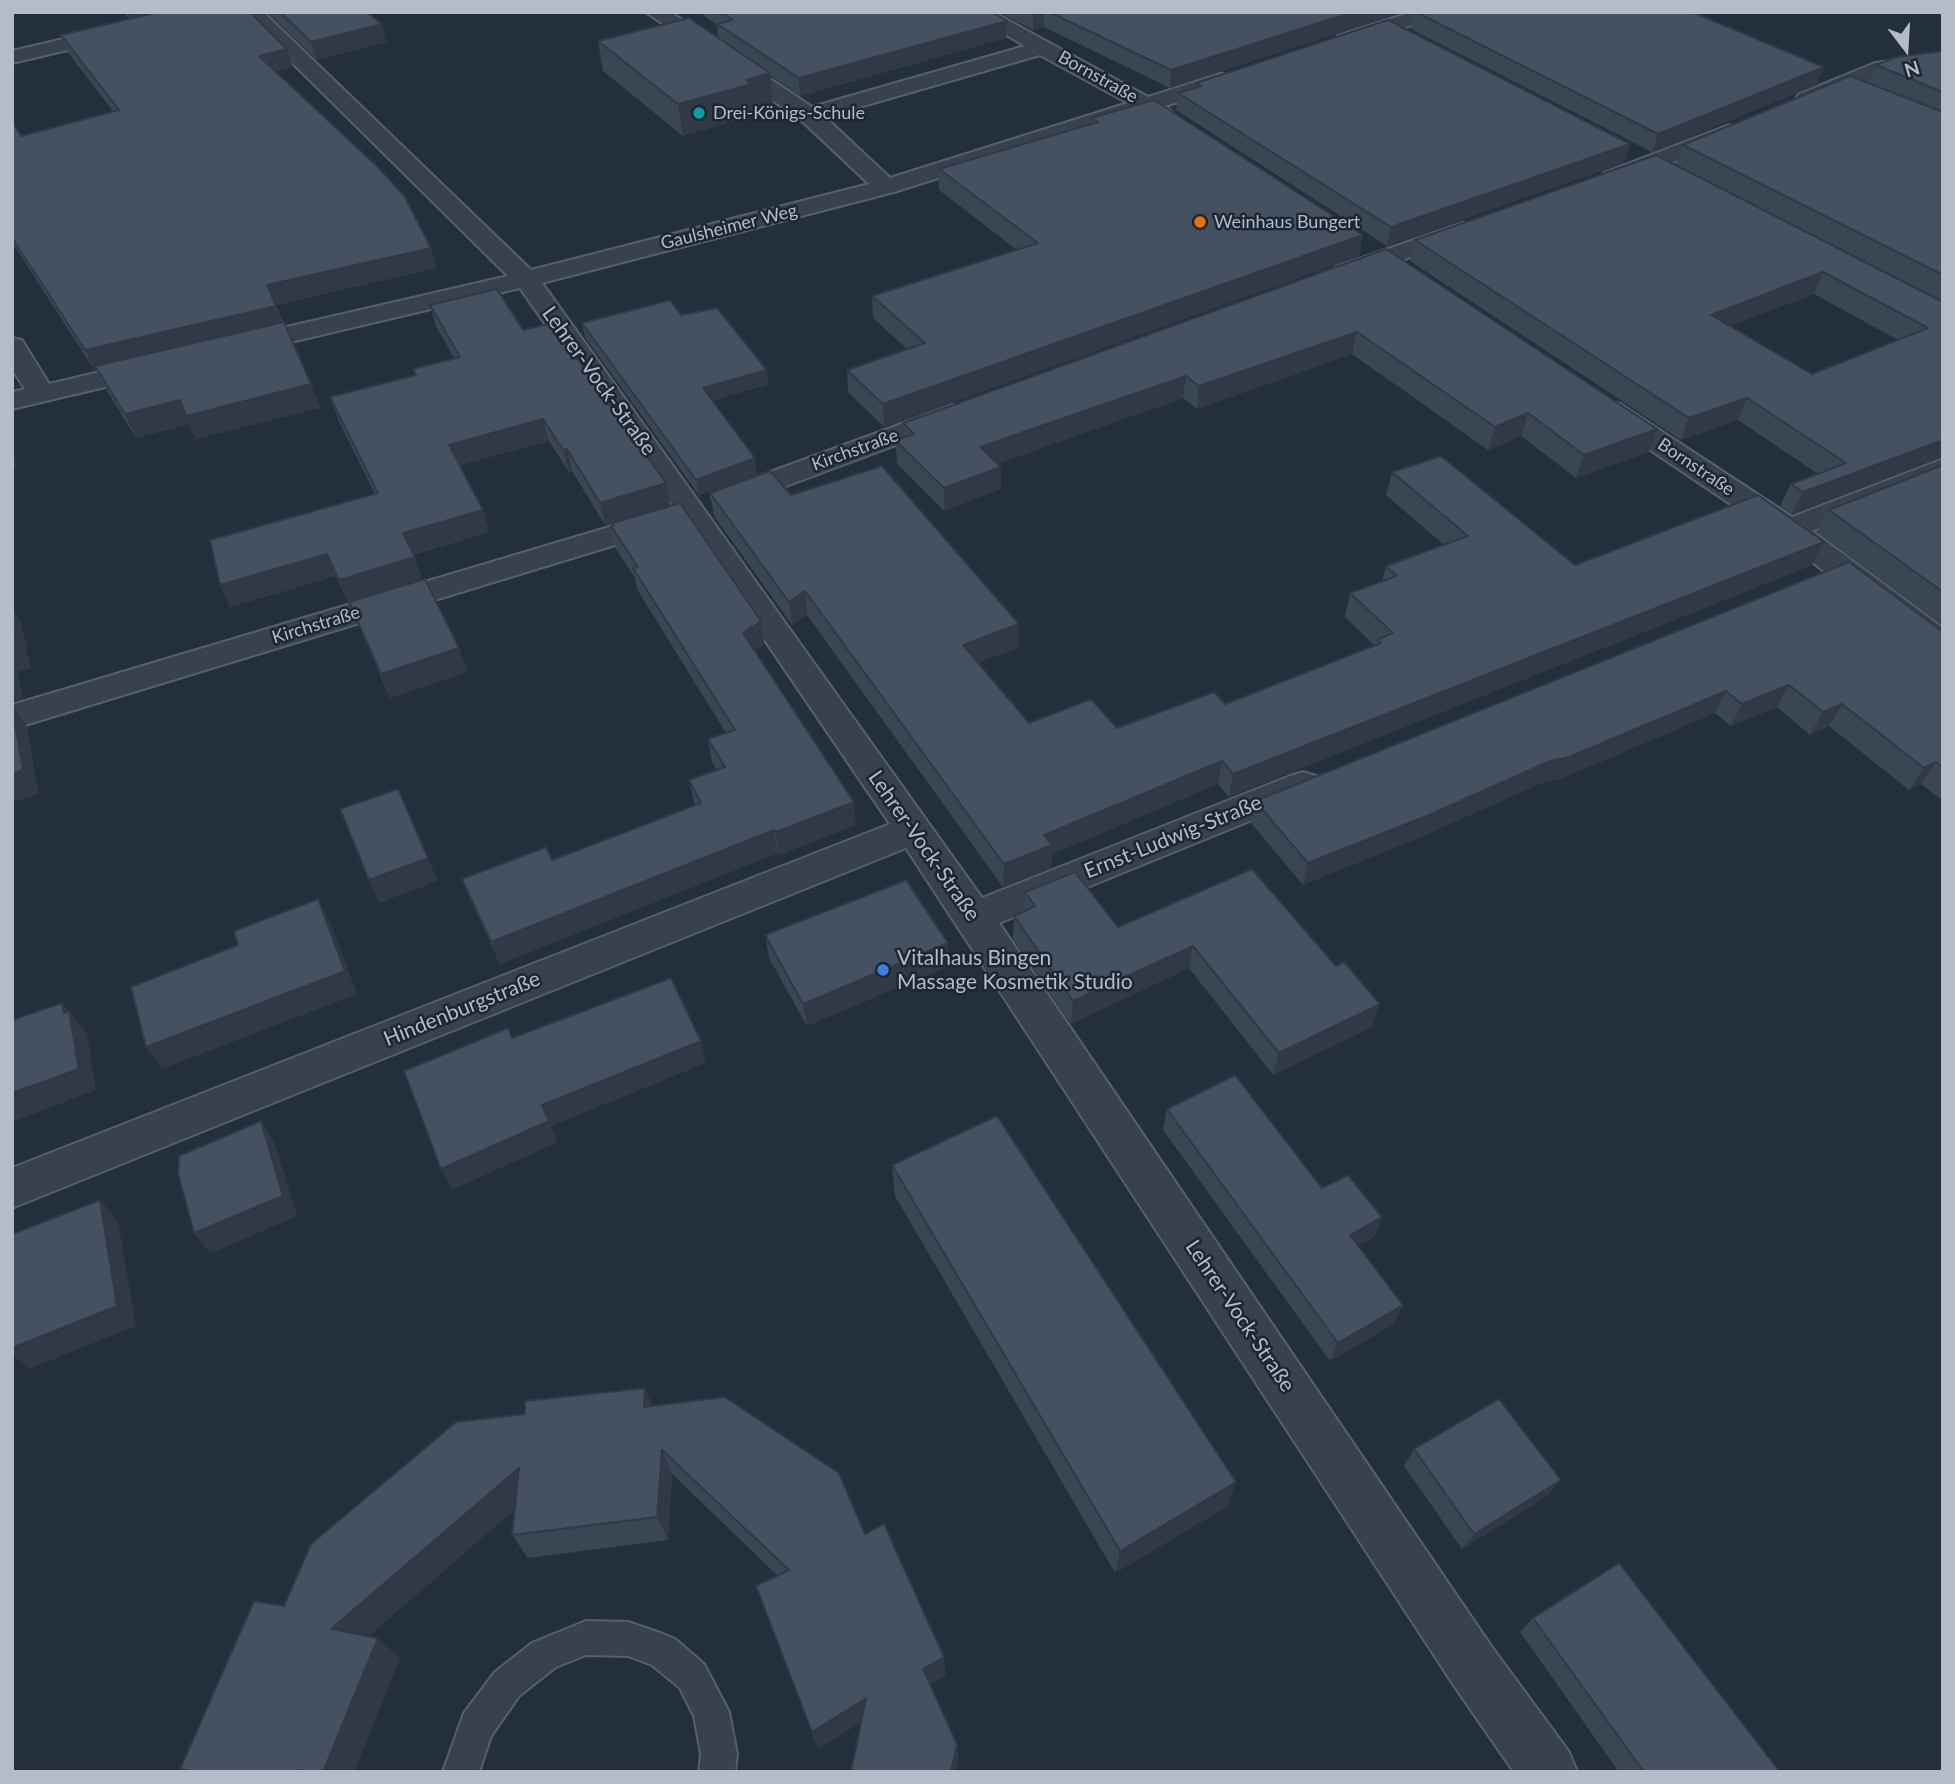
<!DOCTYPE html>
<html>
<head>
<meta charset="utf-8">
<style>
  body { margin:0 }
  #map { position:relative; width:1955px; height:1784px; overflow:hidden; background:#242f3e; font-family:Lato,sans-serif }
  canvas { display:block }
  .frame { position:absolute; inset:0; border:14px solid #b4bcc9; pointer-events:none }
  .north { position:absolute; left:1871px; top:14px; width:70px; height:70px; -webkit-text-stroke:5px #1d2633; paint-order:stroke; rotate:163deg; font-size:19px; font-weight:700; line-height:28px; text-align:center; color:#b4bcc9 }
  .north::after { content:''; display:block; margin:auto; width:24px; height:32px; background:#b4bcc9; clip-path:polygon(50% 0,100% 100%,50% 72%,0 100%) }
</style>
</head>
<body>
<div id="map">
<canvas width="1955" height="1784"></canvas>
<div class="frame"></div>
<div class="north">N</div>
</div>
<script>
const context = document.querySelector('canvas').getContext('2d');
context.lineJoin = 'round';
const poly = rows => new Path2D(rows.map(r => 'M' + r).join(''));
function trace(path, color, width, dash) { context.strokeStyle = color; context.lineWidth = width; context.lineCap = dash ? 'butt' : 'round'; context.setLineDash(dash || []); context.stroke(path); }
function paint(path, color) { context.fillStyle = color; context.fill(path, 'evenodd'); }
function drawText(font, color, halo, rows, align = 'center') {
  context.font = font + ' Lato,sans-serif'; context.lineWidth = 5; context.setLineDash([]); context.textBaseline = 'middle'; context.strokeStyle = halo; context.fillStyle = color; for (const [text, x, y, turn = 0] of rows) {
    context.save(); context.translate(x, y); context.rotate((+turn || 0) * Math.PI / 180); context.textAlign = isNaN(turn) ? turn : align; if (halo) context.strokeText(text, 0, 0); context.fillText(text, 0, 0); context.restore();
  }
}
const lane = poly([
  [586,1621,628,1622,663,1634,675,1639,704,1664,729,1712,737,1754,735,1772,699,1772,701,1754,694,1716,680,1688,652,1665,628,1656,586,1655,556,1667,519,1696,491,1736,479,1772,443,1772,464,1713,495,1672,532,1643,586,1621]
]);
const street = poly([
  [179,12,216,12,213,16,12,63,12,51,179,12],
  [241,12,263,12,531,270,869,184,801,120,646,12,670,12,812,107,1025,46,968,12,993,12,1148,97,1220,74,1236,74,1239,79,1236,84,1165,106,1174,114,1171,119,1163,121,1144,113,894,192,542,283,982,898,1290,776,1303,772,1316,776,1321,785,1316,794,999,923,1491,1646,1569,1752,1577,1772,1514,1772,1453,1684,906,848,12,1208,12,1168,890,824,681,517,520,288,240,354,230,352,226,346,230,340,508,276,241,12],
  [1040,55,1128,103,890,178,825,117,1040,55],
  [1412,12,1443,12,1440,16,1352,44,1338,44,1335,40,1338,36,1412,12],
  [1943,55,1943,67,1887,74,1807,106,1799,104,1796,99,1799,94,1875,63,1943,55],
  [1729,125,1737,127,1740,132,1737,137,1620,183,1604,183,1600,178,1604,173,1729,125],
  [1463,223,1472,225,1475,230,1472,235,1354,277,1345,280,1336,277,1332,272,1336,267,1463,223],
  [12,338,22,340,49,384,150,360,160,362,164,368,160,374,12,409,12,392,25,389,12,369,12,338],
  [1610,401,1620,404,1792,517,1943,459,1943,479,1812,531,1943,628,1943,656,1931,653,1778,536,1600,416,1596,410,1600,404,1610,401],
  [953,405,963,408,967,414,963,420,738,504,727,507,716,504,712,498,716,492,953,405],
  [663,511,674,513,678,520,674,527,12,729,12,705,663,511]
]);
const wall = poly([
  [124,12,250,12,293,67,275,72,436,268,276,305,320,408,196,439,189,424,136,438,106,389,97,370,95,371,12,242,12,122,21,136,113,111,69,54,61,35,129,19],
  [267,12,372,12,368,13,387,42,317,60],
  [699,12,992,12,1007,21,1006,38,800,96,771,76,773,104,755,109,755,115,683,136,603,71,598,41,718,38,717,25],
  [998,12,1403,12,1170,88,1044,27,1033,30],
  [1414,12,1692,12,1817,85,1652,152,1411,29],
  [1943,51,1943,302,1676,165,1683,145,1869,83,1876,65],
  [1196,83,1630,144,1624,163,1387,246,1176,110,1178,93,1196,88],
  [1091,118,1359,256,884,427,848,392,847,370,907,349,873,318,872,296,1017,250,939,190,939,169,1091,125],
  [1656,155,1943,302,1943,457,1792,514,1780,506,1791,484,1818,474,1738,420,1681,440,1410,261,1415,240],
  [1814,294,1898,340,1812,374,1730,326],
  [1386,249,1649,452,1576,478,1521,436,1488,450,1352,354,1197,409,1183,398,998,463,1001,489,944,511,897,463,895,440,904,438,903,423],
  [430,305,523,330,666,483,670,506,605,525,572,471,569,472,549,441,460,465,483,510,489,532,413,555,422,580,348,602,336,576,230,607,220,585,375,494,338,419,330,397,415,375,413,369,454,358,436,326],
  [681,315,769,384,712,401,757,474,699,495,585,337,582,323],
  [1943,465,1943,625,1817,532,1829,510],
  [1392,472,1575,565,1812,565,1229,797,1218,784,1052,854,1051,868,1003,887,807,615,792,625,714,516,710,493,791,495,1019,648,978,662,1029,723,1117,728,1225,704,1375,646,1345,617,1350,593,1382,582,1386,566,1444,545,1386,495],
  [613,523,764,644,754,651,856,825,779,855,778,853,500,964,471,901,462,879,552,860,695,806,689,780,717,770,712,762,708,739,726,733,638,591,635,578,616,549,611,526,614,526],
  [349,602,459,648,467,672,390,698],
  [1943,632,1943,801,1921,784,1909,790,1829,726,1810,735,1777,707,1731,726,1715,713,1560,779,1541,783,1421,837,1303,885,1251,823,1255,801],
  [1025,892,1118,927,1336,966,1372,1027,1273,1075,1189,968,1071,1024,1013,939,1014,916,1024,911],
  [765,935,948,943,948,966,807,1026,769,958],
  [1167,1109,1322,1188,1382,1217,1374,1237,1358,1246,1394,1324,1330,1361,1163,1130],
  [892,1165,1228,1506,1115,1573,895,1196],
  [645,1388,652,1406,865,1534,946,1676,930,1684,957,1744,958,1761,861,1722,818,1749,756,1586,778,1576,672,1474,668,1540,528,1558,512,1535,515,1509,368,1636,400,1658,354,1772,185,1772,180,1769,284,1606,525,1414],
  [1414,1449,1561,1480,1547,1496,1462,1549,1404,1466],
  [1533,1618,1780,1772,1619,1772,1520,1632]
]);
const shadedWall = poly([
  [127,12,167,12,131,21],
  [1036,12,1044,12,1044,27,1033,30,1033,13],
  [1353,12,1403,12,1170,88,1171,70],
  [1007,21,1006,38,800,96,799,78],
  [382,24,387,42,317,60,311,42],
  [287,49,293,67,265,74,259,56],
  [1824,67,1817,85,1652,152,1658,134],
  [770,73,773,104,755,109,755,115,683,136,678,104,746,80],
  [1630,144,1624,163,1387,246,1391,227],
  [1363,235,1359,256,884,427,883,404],
  [431,248,436,268,275,305,267,285],
  [1823,272,1814,294,1703,336,1711,315],
  [276,306,284,326,95,371,85,350],
  [1357,332,1352,354,1197,409,1199,386],
  [767,370,769,384,705,403,703,388],
  [1186,376,1183,398,980,470,980,447],
  [311,384,320,408,196,439,189,424,136,438,125,414,180,400],
  [1747,398,1738,420,1681,440,1689,418],
  [1528,413,1521,436,1488,450,1495,427],
  [543,419,549,441,456,466,449,445],
  [1657,429,1649,452,1576,478,1584,455],
  [1943,440,1943,457,1792,514,1803,492],
  [567,449,572,471,569,472,563,450],
  [12,456,18,467,12,468],
  [755,458,757,474,699,495,696,480],
  [1001,467,1001,489,944,511,944,488],
  [666,483,670,506,605,525,600,503],
  [483,510,489,532,411,555,403,533],
  [1824,542,1812,565,1229,797,1233,774],
  [327,554,336,576,230,607,220,585],
  [415,557,422,580,348,602,339,580],
  [805,591,807,615,792,625,789,602],
  [12,608,21,623,31,668,18,672,23,699,12,703],
  [761,621,764,644,746,657,743,633],
  [1019,624,1019,648,964,668,963,645],
  [459,648,467,672,390,698,381,674],
  [1789,685,1777,707,1731,726,1742,704],
  [1726,691,1715,713,1560,779,1541,783,1421,837,1303,885,1308,863,1550,761],
  [12,704,27,727,39,794,12,802],
  [1842,704,1829,726,1810,735,1823,712],
  [1222,761,1218,784,1052,854,1051,868,1003,887,1004,864,1044,835],
  [1936,762,1921,784,1909,790,1924,768],
  [854,802,856,825,779,855,776,832],
  [774,830,778,853,500,964,491,942],
  [428,858,438,881,379,903,369,880],
  [318,899,330,922,357,994,162,1069,146,1047],
  [948,943,948,966,807,1026,803,1004],
  [1193,946,1189,968,1071,1024,1073,1001],
  [62,1003,70,1013,69,1011,87,1033,96,1090,12,1122,12,1093,64,1013],
  [1380,1004,1372,1027,1273,1075,1279,1053],
  [701,1041,706,1063,551,1126,558,1142,452,1190,441,1169,542,1105],
  [261,1121,275,1143,297,1216,210,1254,194,1233],
  [100,1200,118,1221,136,1326,29,1369,12,1354,12,1348],
  [1382,1217,1374,1237,1342,1255,1350,1235],
  [1403,1305,1394,1324,1330,1361,1338,1343],
  [645,1388,655,1414,644,1407],
  [662,1450,672,1474,668,1540,657,1517],
  [519,1468,535,1492,354,1649,331,1629],
  [1561,1480,1547,1496,1462,1549,1474,1534],
  [1236,1482,1228,1506,1115,1573,1120,1551],
  [378,1638,400,1658,354,1772,323,1772],
  [944,1657,946,1676,925,1687,923,1669],
  [866,1698,870,1716,818,1749,812,1732],
  [957,1744,958,1761,955,1772,951,1772]
]);
const building = poly([
  [159,12,250,12,287,49,259,56,380,169,405,197,431,248,267,285,276,306,85,350,12,238,12,122,21,136,119,110,61,35,159,12],
  [280,12,367,12,382,24,311,42,280,12],
  [722,12,992,12,1007,21,799,78,717,24,733,20,722,12],
  [1049,12,1353,12,1171,70,1049,12],
  [1416,12,1692,12,1824,67,1658,134,1416,12],
  [689,18,770,73,746,80,752,84,678,104,598,41,689,18],
  [1388,20,1630,144,1391,227,1178,93,1202,86,1196,83,1388,20],
  [1943,51,1943,92,1876,65,1896,57,1943,51],
  [1850,76,1943,112,1943,275,1683,145,1850,76],
  [1154,100,1363,235,883,404,847,370,925,343,872,296,1038,243,939,169,1098,122,1091,118,1154,100],
  [1656,155,1943,302,1943,440,1803,492,1791,484,1846,463,1747,398,1689,418,1415,240,1656,155],
  [1823,272,1928,328,1812,374,1711,315,1823,272],
  [1386,249,1657,429,1584,455,1528,413,1495,427,1357,332,1199,386,1186,376,980,447,1001,467,944,488,895,440,914,434,903,423,1386,249],
  [497,289,523,330,552,323,666,483,600,503,567,449,563,450,543,419,449,445,483,510,403,533,415,557,339,580,327,554,220,585,210,540,378,493,330,397,416,375,413,369,460,357,430,305,497,289],
  [670,300,681,315,717,308,767,370,703,388,755,458,696,480,582,323,670,300],
  [284,322,311,384,186,416,180,400,125,414,95,366,284,322],
  [1441,456,1575,565,1758,495,1824,542,1233,774,1222,761,1044,835,1052,845,1004,864,805,591,789,602,710,493,770,471,791,495,882,466,1019,624,963,645,1029,723,1091,699,1117,728,1214,692,1225,704,1381,643,1377,640,1393,633,1350,593,1397,576,1386,566,1468,536,1392,472,1441,456],
  [1943,465,1943,592,1829,510,1943,465],
  [680,503,761,621,743,633,854,802,776,832,774,830,491,942,462,879,546,847,552,860,701,803,689,780,725,767,708,739,735,730,633,568,638,567,611,526,614,525,613,523,680,503],
  [1849,562,1943,632,1943,767,1936,762,1924,768,1842,704,1823,712,1789,685,1742,704,1726,691,1569,757,1550,761,1429,815,1308,863,1255,801,1849,562],
  [425,579,459,648,381,674,349,602,425,579],
  [12,627,16,644,12,645,12,627],
  [12,705,23,770,12,774,12,705],
  [398,789,428,858,369,880,340,809,398,789],
  [1252,869,1336,966,1344,962,1380,1004,1279,1053,1193,946,1073,1001,1014,916,1035,906,1025,892,1075,872,1118,927,1252,869],
  [906,880,948,943,803,1004,765,935,906,880],
  [318,899,345,971,146,1047,131,987,238,945,234,931,318,899],
  [671,978,701,1041,542,1105,549,1121,441,1169,404,1071,508,1028,512,1038,671,978],
  [62,1003,64,1013,69,1011,79,1069,12,1093,12,1020,62,1003],
  [1235,1075,1322,1188,1348,1175,1382,1217,1350,1235,1403,1305,1338,1343,1167,1109,1235,1075],
  [997,1116,1236,1482,1120,1551,892,1165,997,1116],
  [261,1121,283,1196,194,1233,178,1173,179,1156,261,1121],
  [100,1200,117,1306,12,1348,12,1234,100,1200],
  [645,1388,644,1407,725,1397,839,1473,865,1534,884,1524,944,1657,923,1669,957,1744,951,1772,851,1772,866,1698,812,1732,756,1586,789,1570,662,1450,657,1517,512,1535,519,1468,331,1629,378,1638,323,1772,308,1772,300,1770,299,1772,193,1772,180,1769,254,1601,284,1606,311,1544,456,1422,525,1414,525,1401,645,1388],
  [1499,1399,1561,1480,1474,1534,1414,1449,1499,1399],
  [1619,1563,1780,1772,1644,1772,1533,1618,1619,1563]
]);
const markers = [
  [699,113,7,"#0f9aa8"],
  [1200,222,7,"#e8710a"],
  [883,970,7,"#3f7fe0"]
];
const farStreetnames = [
  ["Bornstraße",1098,77,29],
  ["Gaulsheimer Weg",729,227,-14],
  ["Kirchstraße",855,450,-20],
  ["Bornstraße",1696,467,34],
  ["Kirchstraße",316,625,-17]
];
const farPoinames = [
  ["Drei-Königs-Schule",713,113],
  ["Weinhaus Bungert",1214,222]
];
const streetNames = [
  ["Lehrer-Vock-Straße",599,381,54],
  ["Ernst-Ludwig-Straße",1173,837,-22],
  ["Lehrer-Vock-Straße",924,846,55],
  ["Hindenburgstraße",462,1009,-22],
  ["Lehrer-Vock-Straße",1240,1316,56]
];
const poiNames = [
  ["Vitalhaus Bingen",897,958],
  ["Massage Kosmetik Studio",897,982]
];
trace(lane, '#565f6c', 4);
trace(street, '#565f6c', 4);
paint(lane, '#38414e');
paint(street, '#38414e');
paint(wall, '#3b4654');
paint(shadedWall, '#303945');
paint(building, '#455162');
trace(building, '#303945', 2);
for (const [x, y, r, color] of markers) { const dot = new Path2D(); dot.arc(x, y, r, 0, 2 * Math.PI); context.fillStyle = color; context.fill(dot); trace(dot, '#1d2633', 2.5); }
drawText('18px', '#b4bcc9', '#1d2633', farStreetnames);
drawText('18px', '#b4bcc9', '#1d2633', farPoinames, 'left');
drawText('21px', '#b4bcc9', '#1d2633', streetNames);
drawText('21px', '#b4bcc9', '#1d2633', poiNames, 'left');
</script>
</body>
</html>
